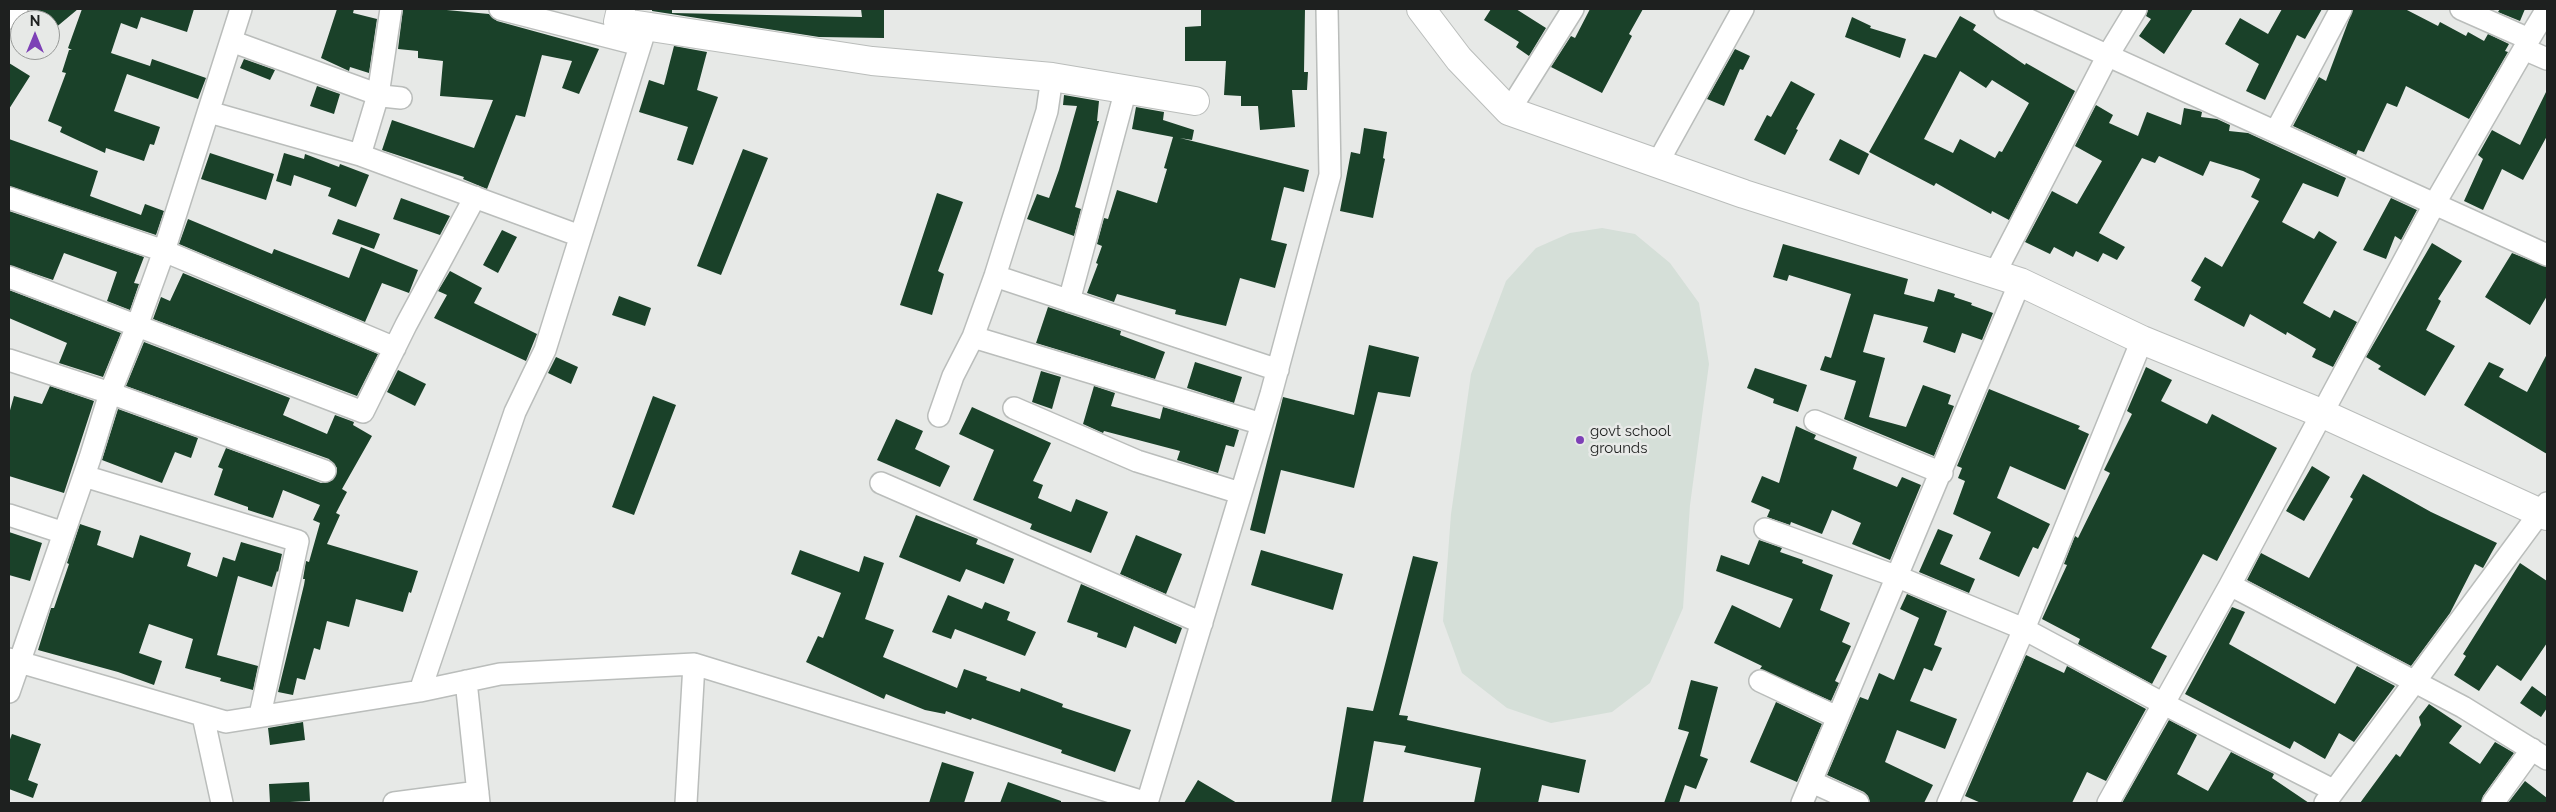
<!DOCTYPE html>
<html>
<head>
<meta charset="utf-8">
<style>
  body { margin:0 }
  #map { position:relative; width:2556px; height:812px; overflow:hidden; background:#e7e9e7; font-family:Raleway,sans-serif }
  canvas { display:block }
  .frame { position:absolute; inset:0; border:10px solid #1e201f; pointer-events:none }
  .north { position:absolute; left:10px; top:10px; width:50px; height:50px; box-sizing:border-box; background:#e7e9e7; border:1px solid #979997; border-radius:50%; rotate:0deg; font-size:14px; font-weight:700; line-height:20px; text-align:center; color:#1e201f }
  .north::after { content:''; display:block; margin:auto; width:18px; height:22px; background:#7d40b6; clip-path:polygon(50% 0,100% 100%,50% 72%,0 100%) }
</style>
</head>
<body>
<div id="map">
<canvas width="2556" height="812"></canvas>
<div class="frame"></div>
<div class="north">N</div>
</div>
<script>
const context = document.querySelector('canvas').getContext('2d');
context.lineJoin = 'round';
function paint(path, color) { context.fillStyle = color; context.fill(path, 'evenodd'); }
const poly = rows => new Path2D(rows.map(r => 'M' + r).join(''));
function trace(path, color, width, dash) { context.strokeStyle = color; context.lineWidth = width; context.lineCap = dash ? 'butt' : 'round'; context.setLineDash(dash || []); context.stroke(path); }
function drawText(font, color, halo, rows, align = 'center') {
  context.font = font + ' Raleway,sans-serif'; context.lineWidth = 5; context.setLineDash([]); context.textBaseline = 'middle'; context.strokeStyle = halo; context.fillStyle = color; for (const [text, x, y, turn = 0] of rows) {
    context.save(); context.translate(x, y); context.rotate((+turn || 0) * Math.PI / 180); context.textAlign = isNaN(turn) ? turn : align; if (halo) context.strokeText(text, 0, 0); context.fillText(text, 0, 0); context.restore();
  }
}
const built = poly([
  [1602,228,1635,234,1670,263,1699,303,1709,364,1690,505,1683,608,1650,683,1612,712,1551,723,1507,708,1462,673,1443,621,1451,514,1471,374,1506,281,1536,248,1570,233]
]);
const building = poly([
  [36,9,78,9,54,29,50,25,50,20,46,20],
  [82,9,194,9,187,32,141,17,137,29,121,23,111,53,150,66,152,59,206,78,198,99,127,74,114,111,160,127,154,145,150,144,144,161,106,148,105,153,60,132,62,127,48,121,66,73,62,72,69,50,72,50,68,48],
  [337,9,354,9,353,13,377,19,369,73,350,67,349,71,321,58],
  [403,9,436,9,489,14,497,21,599,49,579,94,562,88,572,61,542,55,525,117,516,115,487,189,463,179,464,177,382,150,392,120,474,148,493,100,440,96,443,61,418,58,418,51,398,49],
  [652,9,672,9,672,13,862,17,861,9,884,9,884,38,819,37,652,11],
  [1201,9,1305,9,1304,72,1308,72,1307,90,1292,90,1295,127,1260,130,1258,106,1241,106,1241,96,1224,95,1226,61,1185,61,1185,27,1201,26],
  [1491,9,1516,9,1546,28,1529,56,1516,47,1519,42,1484,20],
  [1590,9,1643,9,1629,34,1632,36,1602,93,1551,67,1571,36,1575,38],
  [2148,9,2193,9,2164,54,2139,36,2151,19,2146,16],
  [2282,9,2322,9,2305,39,2297,35,2265,100,2246,91,2259,64,2225,44,2240,18,2268,34],
  [2353,9,2405,9,2438,26,2440,22,2466,36,2468,32,2484,41,2488,34,2509,44,2505,51,2508,52,2469,119,2406,86,2397,107,2387,103,2364,152,2358,150,2356,155,2293,126,2319,77,2326,81],
  [2500,9,2525,9,2520,21,2498,12],
  [1960,16,1976,25,1973,30,2025,65,2026,63,2075,91,2009,220,1992,211,1991,214,1936,183,1934,186,1869,152,1924,54,1936,58],
  [1960,71,1986,88,1992,80,2029,103,2002,152,1999,151,1995,158,1960,139,1953,153,1924,139],
  [1852,17,1871,26,1870,28,1906,39,1900,58,1845,37],
  [674,46,707,52,697,90,718,97,693,165,677,160,688,127,639,112,649,80,664,85],
  [1735,49,1750,56,1743,70,1740,69,1724,106,1707,99],
  [244,59,275,70,270,80,240,68],
  [9,63,30,76,9,109],
  [1791,81,1815,94,1796,129,1798,130,1785,155,1754,140,1767,115,1771,117],
  [317,86,340,94,334,114,310,106],
  [2547,90,2547,136,2523,180,2502,169,2483,210,2464,201,2483,159,2478,155,2492,130,2520,145],
  [1064,95,1099,101,1097,121,1099,121,1075,207,1081,209,1074,236,1027,219,1037,194,1049,198,1059,170,1077,106,1063,105],
  [2096,105,2113,115,2109,123,2138,136,2147,112,2181,125,2184,108,2199,111,2202,112,2201,117,2217,119,2230,125,2229,131,2248,133,2346,178,2338,197,2303,183,2282,222,2314,239,2319,231,2337,242,2303,303,2330,318,2334,310,2357,322,2333,367,2312,357,2316,349,2287,332,2286,335,2250,314,2244,327,2194,300,2201,287,2191,281,2205,257,2222,267,2259,201,2251,197,2260,179,2243,171,2210,161,2203,176,2159,156,2155,163,2142,158,2099,233,2125,247,2117,260,2103,253,2098,262,2076,251,2073,257,2054,247,2050,254,2025,242,2052,191,2077,204,2102,161,2075,146],
  [1136,107,1164,112,1163,120,1194,130,1192,140,1180,138,1309,170,1304,192,1284,187,1271,240,1287,244,1275,288,1240,278,1226,326,1175,314,1176,310,1117,294,1114,302,1087,293,1098,264,1096,263,1102,246,1097,244,1104,218,1108,219,1117,190,1157,203,1167,169,1164,168,1173,137,1132,129],
  [1364,128,1387,132,1383,158,1385,159,1373,218,1340,211,1351,152,1360,154],
  [9,139,98,171,90,196,141,215,145,204,164,211,156,235,9,186],
  [1840,139,1869,154,1859,175,1829,160],
  [743,149,768,158,721,275,697,266],
  [210,153,274,174,266,200,201,179],
  [284,153,304,159,305,154,339,167,340,164,369,175,356,207,328,196,331,188,294,175,291,186,276,181],
  [937,193,963,202,938,271,944,274,932,315,900,305],
  [401,198,450,216,440,235,393,219],
  [2391,198,2417,210,2401,240,2395,236,2386,259,2363,250],
  [9,211,144,257,134,283,139,284,130,310,107,301,117,272,64,253,53,280,9,265],
  [188,219,272,254,274,249,349,278,361,247,418,270,409,293,382,283,365,322,179,244],
  [338,219,380,234,374,249,332,234],
  [502,230,517,237,498,273,483,265],
  [2432,243,2462,261,2438,299,2441,301,2426,330,2455,346,2425,396,2378,369,2381,366,2366,357],
  [1783,244,1908,279,1904,294,1934,302,1938,289,1955,294,1954,297,1972,303,1971,305,1993,313,1982,340,1962,333,1955,353,1923,342,1928,327,1874,314,1863,352,1885,358,1869,417,1906,427,1923,385,1951,395,1948,404,1954,406,1934,456,1844,419,1856,381,1820,370,1825,356,1831,358,1851,294,1789,275,1787,281,1773,277],
  [2512,253,2547,267,2547,296,2530,325,2485,297],
  [450,271,482,288,474,303,537,334,526,361,434,318,447,295,438,291],
  [183,273,378,354,357,396,153,319,161,297,170,301],
  [9,290,121,333,103,377,59,363,67,343,9,318],
  [619,296,651,308,645,326,612,315],
  [1048,307,1121,331,1120,335,1165,352,1155,379,1036,343],
  [144,342,290,398,283,415,327,434,335,415,354,422,353,425,372,436,342,489,347,492,336,513,340,515,327,544,418,571,411,593,409,592,403,612,356,599,349,627,327,621,320,650,314,648,305,680,297,678,293,695,278,692,304,585,305,579,303,579,306,561,309,562,320,523,313,520,320,505,283,490,273,518,248,510,248,507,214,495,223,469,218,467,226,448,321,483,333,480,337,468,329,459,126,386],
  [1369,345,1419,357,1410,397,1378,392,1354,488,1281,470,1265,534,1250,530,1283,397,1354,415],
  [2547,354,2547,454,2464,405,2489,362,2504,369,2499,377,2527,392],
  [556,357,578,367,571,384,548,373],
  [1195,362,1242,377,1234,403,1187,388],
  [2146,367,2172,380,2161,401,2207,424,2212,414,2277,448,2217,561,2203,554,2151,648,2167,656,2152,684,2078,644,2080,639,2042,619,2067,565,2064,564,2075,536,2078,538,2110,473,2104,470,2132,414,2127,411],
  [1755,368,1807,385,1798,412,1773,403,1774,399,1747,388],
  [398,370,426,384,415,406,387,392],
  [1041,371,1061,377,1052,409,1032,402],
  [50,386,94,401,64,493,9,476,9,414,14,396,42,404],
  [1094,386,1115,393,1111,406,1160,419,1163,407,1239,430,1234,447,1226,445,1218,473,1177,460,1180,451,1104,431,1103,433,1083,424],
  [1989,389,2080,426,2078,429,2089,434,2065,490,2010,466,1997,498,2050,524,2038,549,2033,547,2019,577,1979,559,1991,532,1953,514,1965,481,1958,478,1962,468,1957,466],
  [653,396,676,405,634,515,612,507],
  [972,407,1051,443,1033,481,1043,485,1038,498,1071,512,1076,499,1108,512,1091,553,1030,529,1032,524,973,500,994,450,959,434],
  [118,409,198,438,191,458,175,452,162,483,102,460],
  [896,419,923,431,915,449,950,466,940,487,877,460],
  [1796,426,1816,435,1814,439,1857,457,1853,469,1897,487,1902,477,1921,485,1890,560,1852,544,1861,523,1832,510,1822,534,1791,522,1790,525,1767,517,1770,510,1751,502,1762,476,1779,483],
  [2312,466,2330,477,2304,521,2286,511],
  [2363,474,2431,512,2497,543,2483,568,2475,564,2450,613,2411,666,2247,580,2261,553,2309,578,2353,499,2350,497],
  [916,515,978,539,976,544,1014,559,1004,584,966,569,960,582,899,557],
  [80,524,101,531,97,545,133,558,140,535,191,553,187,566,217,577,223,557,235,561,241,542,282,554,278,572,277,571,272,587,238,576,217,655,258,666,253,690,220,681,221,678,185,668,193,639,149,624,139,653,162,661,154,685,118,672,38,650,51,608,54,608,69,564,67,563],
  [1938,529,1953,535,1940,564,1975,579,1969,593,1919,572],
  [9,532,42,543,30,581,9,575],
  [1136,535,1182,554,1166,594,1120,574],
  [1759,540,1782,548,1780,552,1803,560,1802,563,1833,575,1820,610,1850,623,1842,642,1851,646,1835,681,1839,683,1831,701,1760,669,1762,666,1714,643,1732,605,1780,628,1793,599,1716,571,1721,555,1749,565],
  [800,550,859,572,864,556,884,563,865,619,894,630,883,657,957,688,964,669,987,677,986,680,1020,692,1021,688,1063,704,1062,707,1131,730,1115,772,1061,753,1062,750,972,718,971,720,946,711,945,714,925,710,886,694,884,699,806,662,818,636,823,638,841,593,791,574],
  [1261,550,1343,574,1333,610,1251,585],
  [1413,556,1438,562,1399,715,1408,716,1407,720,1586,760,1579,793,1542,785,1538,803,1474,803,1481,768,1404,752,1406,746,1374,741,1363,803,1331,803,1347,707,1373,711],
  [2520,563,2547,581,2547,643,2521,681,2497,665,2479,691,2454,675,2466,656,2463,654],
  [1081,584,1182,628,1176,644,1134,626,1126,648,1097,637,1098,633,1067,622],
  [1907,594,1947,611,1934,645,1942,648,1932,671,1924,668,1910,701,1957,719,1945,749,1897,730,1885,762,1933,785,1924,803,1870,803,1868,796,1864,792,1827,775,1860,697,1868,700,1879,673,1894,680,1919,618,1900,609],
  [948,595,982,609,985,602,1010,612,1007,620,1036,632,1025,656,955,629,951,639,932,632],
  [2232,607,2245,612,2229,644,2335,704,2357,666,2395,686,2354,742,2339,733,2325,759,2294,741,2290,749,2185,694],
  [2026,655,2064,673,2067,666,2146,709,2106,781,2087,772,2072,803,1981,803,1965,796],
  [1691,680,1718,687,1700,756,1708,759,1696,789,1685,785,1679,803,1664,803,1689,732,1678,729],
  [2532,686,2547,697,2547,708,2541,717,2520,703],
  [1776,702,1822,724,1797,782,1750,762],
  [2429,704,2462,726,2449,743,2480,764,2495,742,2514,753,2483,796,2481,803,2360,803,2396,754,2400,757,2421,725,2419,717],
  [2169,720,2197,735,2177,774,2208,791,2231,752,2274,774,2272,778,2309,803,2122,803],
  [303,722,305,740,270,745,268,728],
  [12,734,41,744,28,780,38,784,33,798,9,789,9,742],
  [942,762,974,772,964,803,929,803],
  [1198,780,1237,803,1184,803],
  [2525,781,2547,798,2547,803,2508,803],
  [309,782,310,801,270,803,269,784],
  [1008,782,1061,801,1061,803,1000,803]
]);
const street = poly([
  [500,9,640,45],
  [2005,9,2547,255],
  [2461,9,2529,39,2547,9],
  [9,18,17,9],
  [2529,39,2524,49,2547,59],
  [231,41,382,96,401,98],
  [1509,111,1573,9],
  [209,112,360,155,580,236],
  [2276,131,2341,9],
  [360,155,378,95,391,9],
  [1657,164,1743,9],
  [9,198,164,251,395,348],
  [1994,275,2108,55,2136,9],
  [995,276,1278,370],
  [9,277,363,412,406,325,475,197],
  [1069,301,1126,89],
  [973,337,1262,424],
  [9,360,110,393,325,471],
  [1014,408,1137,461,1240,493],
  [939,416,953,376,973,337,995,276,1047,111,1052,77],
  [1815,421,1942,473],
  [84,476,298,541,260,715],
  [881,483,1202,623],
  [9,515,64,533],
  [1765,529,1898,577,2024,629,2162,703,2333,790],
  [2230,585,2463,707,2547,759],
  [9,659,226,722,420,691,500,674,694,664,1147,803],
  [466,681,479,803],
  [1760,681,1837,717],
  [420,691,515,412,545,350,646,27],
  [9,692,90,458,110,393,137,326,164,251,241,9],
  [203,716,222,803],
  [1812,782,1858,803],
  [394,803,478,792],
  [686,803,694,664],
  [1147,803,1271,394,1330,175,1327,9],
  [1802,803,2020,282],
  [1948,803,2024,629,2142,340],
  [2108,803,2230,585,2435,203,2524,49],
  [2325,803,2547,503],
  [2493,803,2532,749]
]);
const secondary = poly([
  [621,9,618,22,872,61,1052,77,1195,101],
  [1421,9,1459,59,1509,111,1744,194,2020,282,2142,340,2321,413,2547,516]
]);
const markers = [
  [1580,440,5,"#7d40b6"]
];
const poiNames = [
  ["govt school",1590,431],
  ["grounds",1590,448]
];
paint(built, '#d5dfd8');
paint(building, '#1a4129');
trace(street, '#babdbb', 24);
trace(secondary, '#babdbb', 30);
trace(street, '#fff', 21);
trace(secondary, '#fff', 28);
for (const [x, y, r, color] of markers) { const dot = new Path2D(); dot.arc(x, y, r, 0, 2 * Math.PI); context.fillStyle = color; context.fill(dot); trace(dot, '#e7e9e7', 2); }
drawText('15px', '#1e201f', '#e7e9e7', poiNames, 'left');
</script>
</body>
</html>
